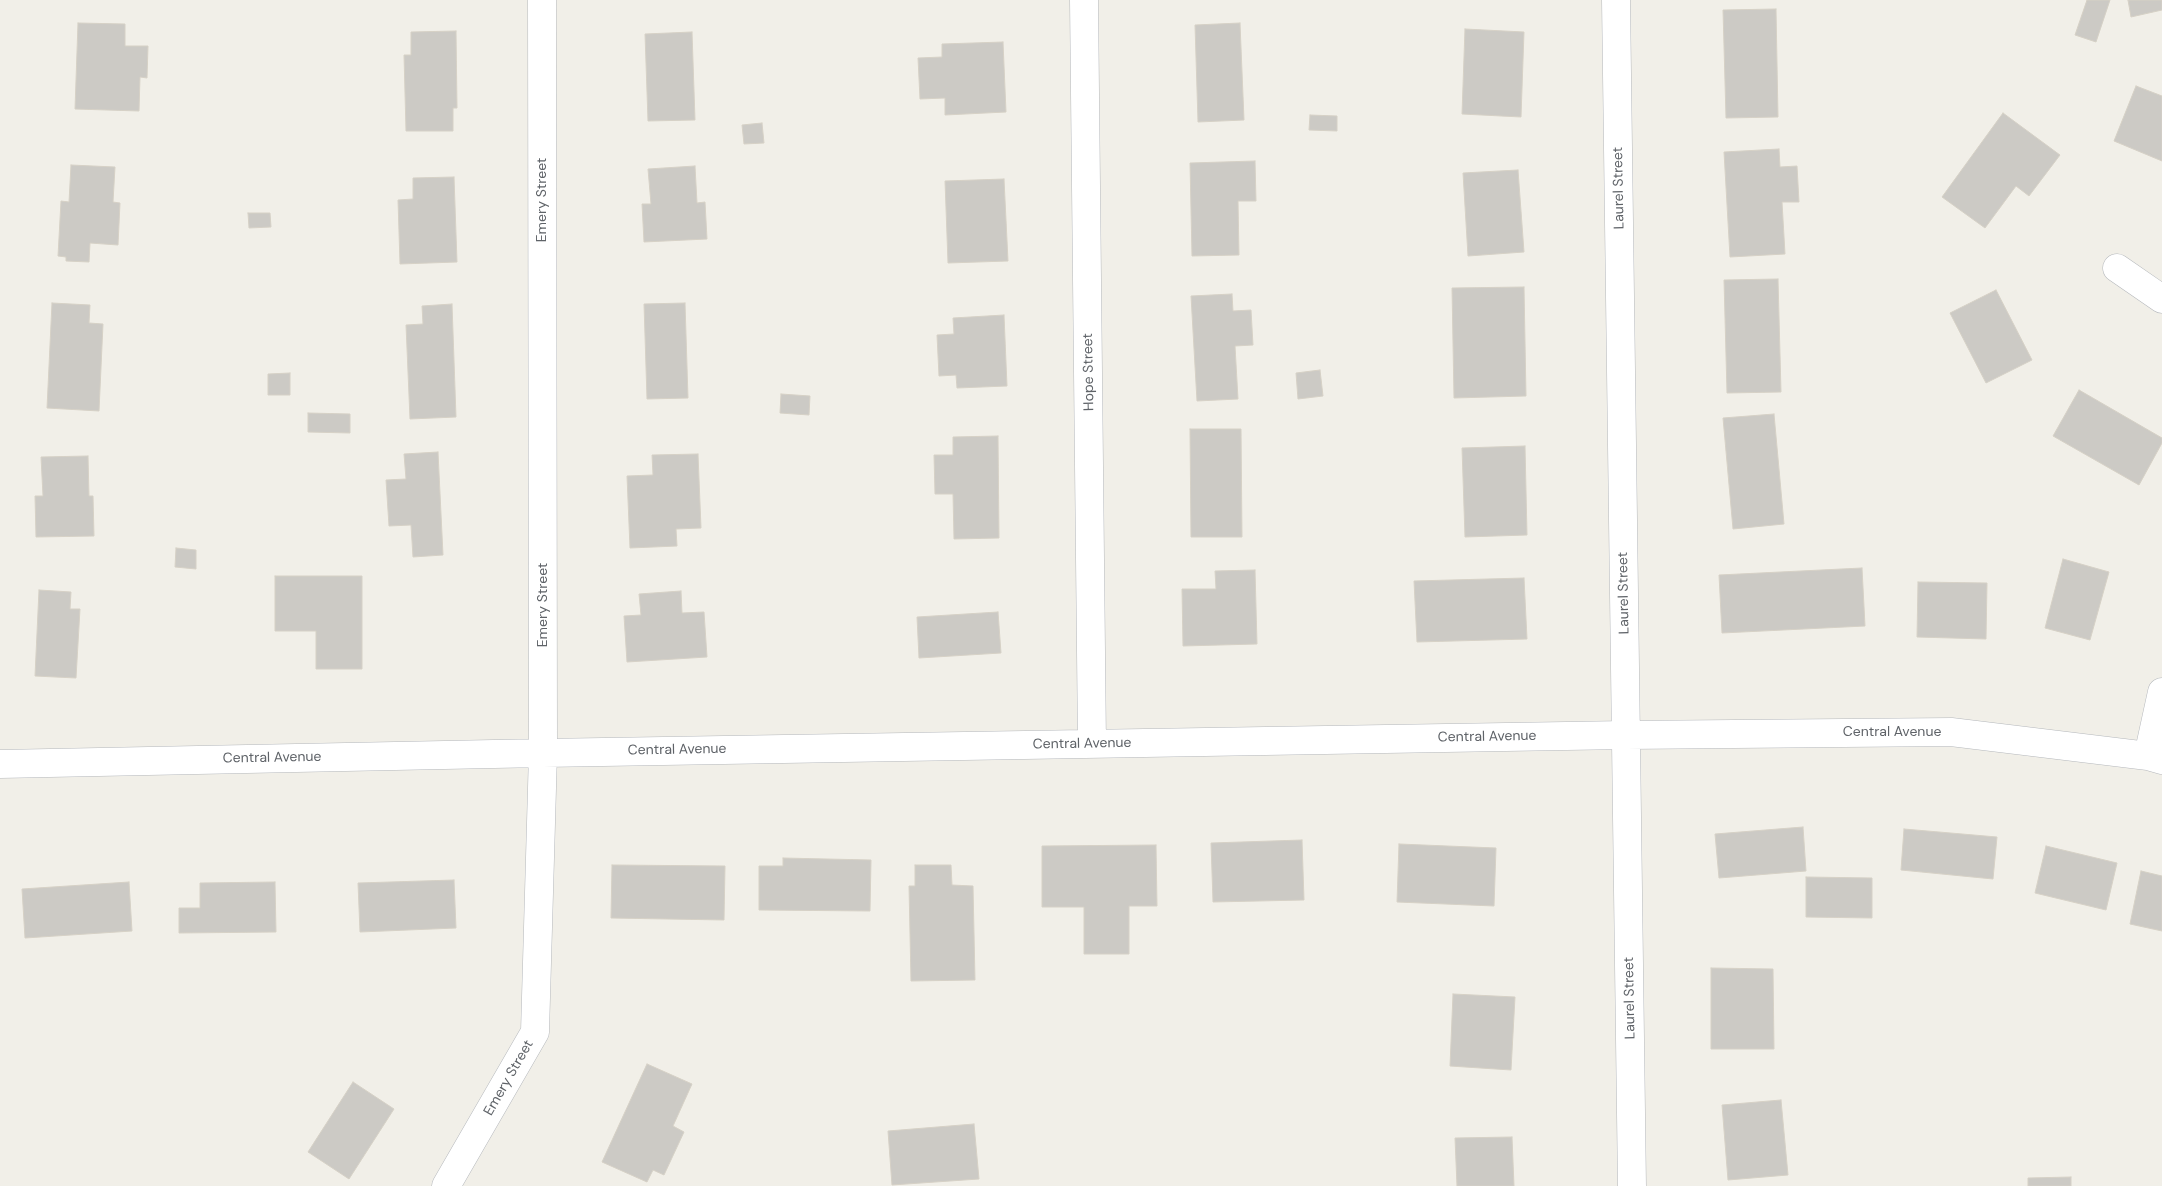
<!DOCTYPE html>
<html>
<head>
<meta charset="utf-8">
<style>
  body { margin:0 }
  canvas { display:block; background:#f1efe8 }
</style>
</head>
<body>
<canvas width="2162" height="1186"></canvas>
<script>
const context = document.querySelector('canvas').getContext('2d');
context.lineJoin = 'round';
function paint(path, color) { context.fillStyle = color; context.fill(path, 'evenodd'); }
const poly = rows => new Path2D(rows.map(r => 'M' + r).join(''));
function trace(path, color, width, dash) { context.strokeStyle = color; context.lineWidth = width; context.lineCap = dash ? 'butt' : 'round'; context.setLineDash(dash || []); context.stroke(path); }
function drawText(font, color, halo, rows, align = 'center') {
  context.font = font + ' "DM Sans",sans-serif'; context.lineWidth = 4; context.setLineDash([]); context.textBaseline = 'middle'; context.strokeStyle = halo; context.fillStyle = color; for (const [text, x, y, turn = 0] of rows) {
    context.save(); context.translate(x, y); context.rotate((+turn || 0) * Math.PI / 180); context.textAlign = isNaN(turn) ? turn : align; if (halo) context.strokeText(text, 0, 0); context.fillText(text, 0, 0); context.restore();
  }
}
const building = poly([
  [2087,0,2110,0,2096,42,2075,35,2087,0],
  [2128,0,2162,0,2162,10,2131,17,2128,0],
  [1776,9,1778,117,1726,118,1723,10,1776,9],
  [78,23,125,24,125,46,148,46,147,78,140,77,139,111,75,109,78,23],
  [1240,23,1244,120,1198,122,1195,25,1240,23],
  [1465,29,1524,32,1521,117,1462,114,1465,29],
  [456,31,457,108,453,108,453,131,406,131,404,55,411,55,411,32,456,31],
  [692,32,695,120,648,121,645,34,692,32],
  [1003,42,1006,112,945,115,945,98,920,99,918,58,942,57,942,44,1003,42],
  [2136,86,2162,96,2162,161,2114,141,2136,86],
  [2003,113,2060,155,2029,196,2016,186,1985,228,1942,197,2003,113],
  [1310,115,1337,116,1337,131,1309,130,1310,115],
  [762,123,764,143,744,144,742,125,762,123],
  [1779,149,1780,167,1797,166,1799,202,1782,202,1785,254,1730,257,1724,152,1779,149],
  [1255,161,1256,201,1238,201,1239,255,1192,256,1190,163,1255,161],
  [71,165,115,167,113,202,120,203,118,245,90,243,89,262,66,261,66,257,58,256,61,201,69,202,71,165],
  [695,166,697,203,705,202,707,239,644,242,642,204,651,204,648,169,695,166],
  [1518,170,1524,252,1468,256,1463,173,1518,170],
  [454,177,457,262,400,264,398,200,413,199,413,178,454,177],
  [1004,179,1008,261,948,263,945,181,1004,179],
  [248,213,270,213,271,227,249,228,248,213],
  [1778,279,1781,392,1727,393,1724,280,1778,279],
  [1524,287,1526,396,1454,398,1452,288,1524,287],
  [1996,290,2032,360,1986,383,1950,313,1996,290],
  [1232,294,1233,311,1251,310,1253,345,1235,346,1238,399,1197,401,1191,296,1232,294],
  [52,303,90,305,89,323,103,324,99,411,47,408,52,303],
  [685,303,688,398,647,399,644,304,685,303],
  [452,304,456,417,410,419,406,325,423,324,422,306,452,304],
  [1004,315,1007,386,957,388,956,375,939,376,937,335,954,334,953,318,1004,315],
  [1320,370,1323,396,1298,399,1296,373,1320,370],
  [290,373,290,395,268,395,268,374,290,373],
  [2079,390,2162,438,2162,443,2139,485,2053,436,2079,390],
  [781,394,810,396,809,415,780,413,781,394],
  [308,413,350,414,350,433,308,432,308,413],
  [1774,414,1784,524,1733,529,1723,418,1774,414],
  [1190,429,1241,429,1242,537,1191,537,1190,429],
  [998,436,999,538,954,539,953,494,935,494,934,455,953,455,953,437,998,436],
  [1525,446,1527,535,1465,537,1462,448,1525,446],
  [438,452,443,555,413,557,411,525,389,526,386,480,406,479,404,454,438,452],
  [698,454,701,528,676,529,677,546,630,548,627,476,653,475,652,455,698,454],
  [88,456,89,496,93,496,94,536,36,537,35,496,43,496,41,457,88,456],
  [176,548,196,550,196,569,175,567,176,548],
  [2063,559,2109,572,2090,640,2045,628,2063,559],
  [1862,568,1865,626,1722,633,1719,575,1862,568],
  [1255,570,1257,644,1183,646,1182,589,1216,589,1215,571,1255,570],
  [275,576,362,576,362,669,316,669,316,631,275,631,275,576],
  [1524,578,1527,639,1417,642,1414,581,1524,578],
  [1918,582,1987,583,1986,639,1917,637,1918,582],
  [39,590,71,592,70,609,80,609,76,678,35,676,39,590],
  [681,591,682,613,704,612,707,657,627,662,624,616,641,615,639,594,681,591],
  [998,612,1001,653,919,658,917,617,998,612],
  [1803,827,1806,871,1719,878,1715,834,1803,827],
  [1904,829,1997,837,1993,879,1901,870,1904,829],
  [1302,840,1304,900,1213,902,1211,843,1302,840],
  [1399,844,1496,848,1494,906,1397,902,1399,844],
  [1156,845,1157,906,1129,906,1129,954,1084,954,1084,907,1042,907,1042,846,1156,845],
  [2046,846,2117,863,2106,910,2035,893,2046,846],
  [783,858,871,860,870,911,759,910,759,866,783,866,783,858],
  [612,865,725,866,724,920,611,918,612,865],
  [915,865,951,865,952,885,973,886,975,980,911,981,909,886,915,886,915,865],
  [2141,871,2162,876,2162,931,2130,924,2141,871],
  [1806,877,1872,878,1872,918,1806,917,1806,877],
  [454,880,456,928,360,932,358,883,454,880],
  [129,882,132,931,25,938,22,889,129,882],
  [275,882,276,932,179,933,179,908,200,908,200,883,275,882],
  [1711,968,1773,969,1774,1049,1711,1049,1711,968],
  [1453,994,1515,997,1511,1070,1450,1066,1453,994],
  [647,1064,692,1084,673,1126,684,1132,664,1175,653,1170,647,1182,602,1162,647,1064],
  [353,1082,394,1109,349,1179,308,1152,353,1082],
  [1781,1100,1788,1175,1728,1180,1722,1105,1781,1100],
  [974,1124,979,1179,892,1185,888,1131,974,1124],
  [1512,1137,1514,1186,1457,1186,1455,1138,1512,1137],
  [2071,1177,2071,1186,2028,1186,2028,1178,2071,1177]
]);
const minor = poly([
  [1084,0,1092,744],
  [1616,0,1632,1186],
  [2117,268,2162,299],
  [2148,756,2162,692],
  [0,764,543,753,1626,735,1951,732,2148,756,2162,760],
  [446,1186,535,1032,543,753,542,0]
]);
const streetNames = [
  ["Laurel Street",1619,188,-91],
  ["Emery Street",542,200,-90],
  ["Hope Street",1089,372,-91],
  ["Laurel Street",1624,593,-91],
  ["Emery Street",543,605,-90],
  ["Central Avenue",1892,732],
  ["Central Avenue",1487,737,-1],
  ["Central Avenue",1082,744,-1],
  ["Central Avenue",677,750,-1],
  ["Central Avenue",272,758,-1],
  ["Laurel Street",1630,998,-91],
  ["Emery Street",509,1078,-60]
];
paint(building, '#cccac5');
trace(building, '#d6d1c6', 1);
trace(minor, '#b5b8bc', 29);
trace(minor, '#fff', 28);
drawText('14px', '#5f6368', '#fff', streetNames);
</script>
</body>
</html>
